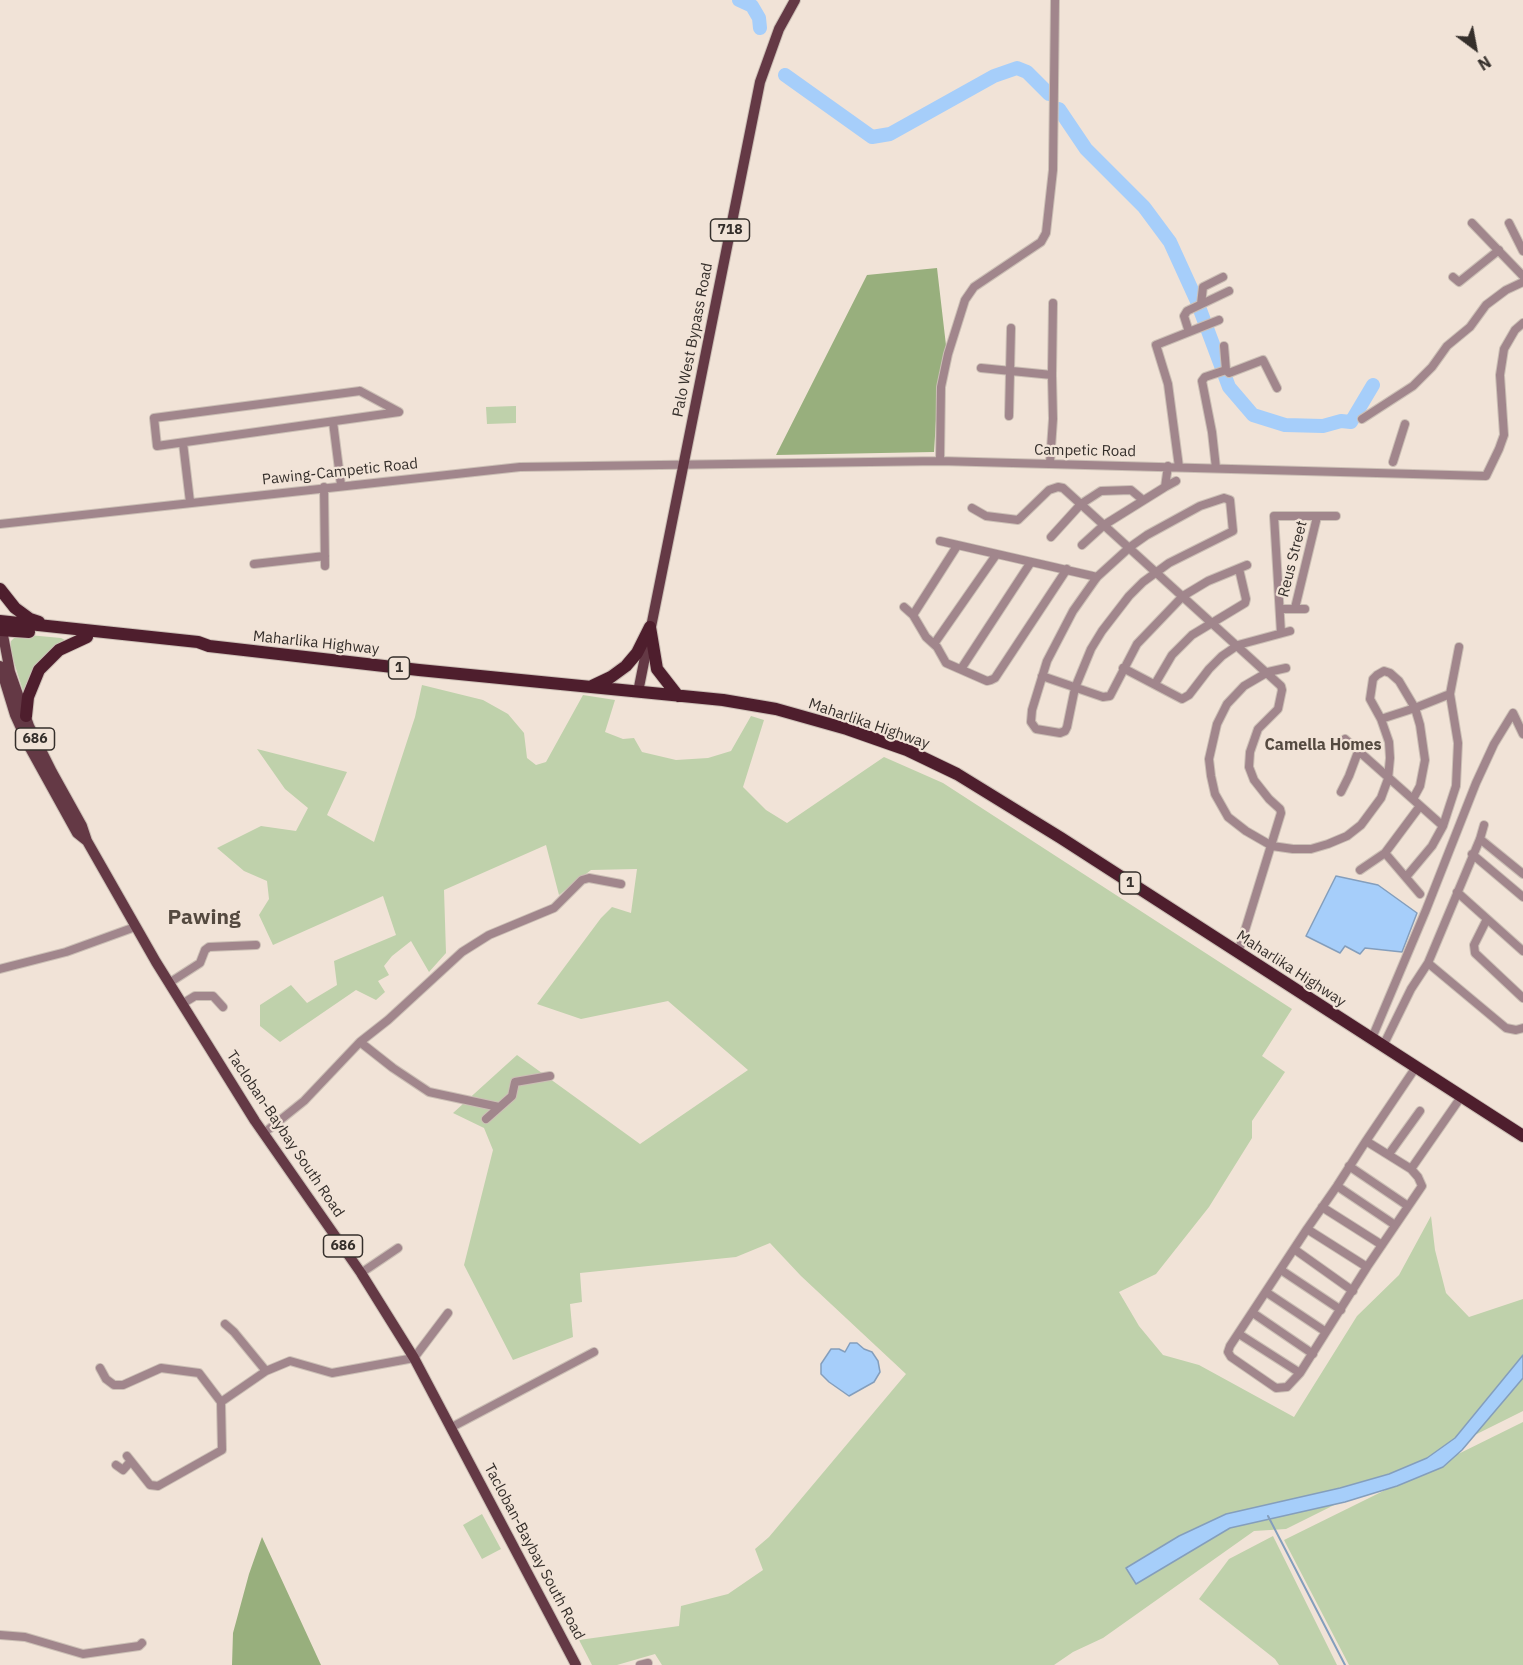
<!DOCTYPE html>
<html>
<head>
<meta charset="utf-8">
<style>
  body { margin:0 }
  #map { position:relative; width:1523px; height:1665px; overflow:hidden; background:#f1e3d7; font-family:"IBM Plex Sans",sans-serif }
  canvas { display:block }
  .north { position:absolute; left:1445px; top:18px; width:60px; height:60px; -webkit-text-stroke:4px #f1e3d7; paint-order:stroke; rotate:148deg; font-size:16px; font-weight:700; line-height:24px; text-align:center; color:#352f2b }
  .north::after { content:''; display:block; margin:auto; width:21px; height:27px; background:#352f2b; clip-path:polygon(50% 0,100% 100%,50% 72%,0 100%) }
</style>
</head>
<body>
<div id="map">
<canvas width="1523" height="1665"></canvas>
<div class="north">N</div>
</div>
<script>
const context = document.querySelector('canvas').getContext('2d');
context.lineJoin = 'round';
function paint(path, color) { context.fillStyle = color; context.fill(path, 'evenodd'); }
const poly = rows => new Path2D(rows.map(r => 'M' + r).join(''));
function trace(path, color, width, dash) { context.strokeStyle = color; context.lineWidth = width; context.lineCap = dash ? 'butt' : 'round'; context.setLineDash(dash || []); context.stroke(path); }
function drawText(font, color, halo, rows, align = 'center') {
  context.font = font + ' "IBM Plex Sans",sans-serif'; context.lineWidth = 4.5; context.setLineDash([]); context.textBaseline = 'middle'; context.strokeStyle = halo; context.fillStyle = color; for (const [text, x, y, turn = 0] of rows) {
    context.save(); context.translate(x, y); context.rotate((+turn || 0) * Math.PI / 180); context.textAlign = isNaN(turn) ? turn : align; if (halo) context.strokeText(text, 0, 0); context.fillText(text, 0, 0); context.restore();
  }
}
const green = poly([
  [516,406,516,423,487,424,486,407],
  [18,634,61,638,65,640,54,649,24,694,11,653,11,641],
  [422,685,483,700,508,714,524,733,527,758,536,765,546,762,583,695,615,700,605,732,623,739,634,738,642,752,676,760,708,758,731,751,751,716,764,720,743,787,766,810,787,823,884,757,943,783,1292,1009,1262,1056,1285,1072,1252,1121,1252,1138,1209,1207,1156,1274,1119,1292,1139,1326,1163,1355,1199,1365,1294,1417,1357,1316,1399,1275,1431,1216,1435,1250,1446,1293,1469,1317,1523,1299,1523,1411,1286,1529,1254,1531,1103,1638,1073,1652,1054,1665,662,1665,655,1654,617,1665,592,1665,579,1640,679,1626,681,1606,728,1594,763,1570,755,1549,769,1537,906,1374,801,1276,770,1243,736,1257,580,1273,582,1302,570,1304,573,1337,513,1360,464,1265,493,1150,484,1128,453,1113,517,1055,640,1144,748,1070,668,1001,581,1019,537,1004,601,918,612,907,631,913,637,869,591,870,559,895,546,845,444,890,446,953,429,972,411,941,392,956,384,966,389,975,378,981,385,992,376,1000,356,990,280,1042,260,1026,260,1005,291,985,307,1003,337,985,334,961,396,935,383,896,273,945,259,915,269,899,267,881,244,871,217,848,261,826,296,831,308,808,285,789,257,749,347,772,327,815,374,842,415,717],
  [1523,1422,1523,1665,1349,1665,1284,1540],
  [482,1514,501,1549,482,1559,463,1525],
  [1273,1536,1337,1665,1279,1665,1275,1659,1199,1599,1229,1559]
]);
const forest = poly([
  [937,268,947,354,938,388,934,452,776,455,867,275],
  [262,1537,321,1665,232,1665,233,1633,249,1574]
]);
const water = poly([
  [1336,876,1378,885,1417,913,1402,952,1365,948,1360,954,1345,946,1340,953,1306,936,1336,876],
  [850,1343,857,1343,864,1349,872,1352,878,1361,880,1372,874,1382,849,1396,829,1382,821,1374,821,1364,831,1349,839,1349,845,1352,850,1343],
  [1523,1355,1523,1378,1462,1450,1443,1467,1397,1486,1345,1502,1230,1528,1136,1584,1126,1568,1179,1536,1226,1514,1340,1488,1389,1474,1427,1458,1455,1438,1523,1355]
]);
const stream = poly([
  [1268,1516,1345,1665]
]);
const river = poly([
  [739,0,752,6,759,18,760,28],
  [785,75,872,137,890,134,994,76,1017,68,1027,72,1049,94],
  [1059,109,1086,149,1144,207,1170,242,1196,299,1229,387,1253,415,1285,425,1323,426,1341,421,1351,422,1373,385]
]);
const minor = poly([
  [1472,223,1523,276],
  [1509,223,1523,251],
  [1453,277,1459,282,1499,250],
  [1201,304,1203,287,1223,277],
  [1189,332,1184,316,1187,311,1229,291],
  [981,368,1052,375],
  [1226,370,1229,373,1263,360,1277,388],
  [360,391,399,412,157,446,154,418,360,391],
  [1009,416,1011,328],
  [1362,419,1413,386,1432,367,1447,346,1470,327,1486,305,1506,290,1523,282],
  [333,422,341,485],
  [183,443,190,502],
  [940,461,941,387,948,354,965,300,974,287,1041,242,1046,233,1053,170,1055,0],
  [1393,462,1405,424],
  [1050,463,1053,419,1052,375,1053,303],
  [1179,467,1168,384,1156,345,1219,320],
  [1216,468,1212,432,1202,381,1205,377,1226,370,1224,346],
  [324,487,325,566],
  [1165,487,1176,481],
  [1224,498,1230,500,1233,531,1169,563,1143,582,1129,596,1102,631,1091,649,1075,688,1067,727,1065,731,1060,733,1036,729,1031,722,1032,710,1047,661,1073,611,1097,577,1130,547,1147,535,1200,506,1224,498],
  [972,508,986,516,1018,520,1049,490,1058,487,1063,488,1281,686,1282,690,1278,709,1258,729,1250,752,1249,767,1254,780,1269,799,1280,809,1281,813,1238,953],
  [0,524,520,467,940,461,1486,476,1499,449,1504,435,1500,375,1504,349,1515,330,1523,323],
  [1051,537,1081,504,1101,491,1131,490,1143,500],
  [940,541,1097,577],
  [1082,545,1104,525,1165,487,1168,466],
  [254,564,325,556],
  [904,607,913,615,926,637,937,647,946,663,987,681,991,680,995,678,1067,569],
  [1295,608,1317,517],
  [1280,609,1305,609],
  [913,615,957,546],
  [1281,633,1274,516,1336,516],
  [934,644,996,555],
  [1123,668,1182,699,1189,695,1209,669,1222,656,1238,645,1290,631],
  [1286,668,1268,672,1244,686,1227,704,1217,724,1209,759,1211,776,1215,794,1228,817,1246,831,1272,846,1293,849,1311,849,1328,844,1347,836,1361,825,1381,798,1388,779,1390,758,1389,742,1381,719,1370,699,1373,679,1377,675,1384,671,1390,673,1399,681,1415,708,1420,725,1425,760,1420,786,1413,799],
  [961,669,1031,562],
  [1042,676,1103,697,1110,696,1137,644,1183,596,1208,581,1247,565],
  [1155,684,1172,655,1192,635,1245,603,1246,599,1239,569],
  [1381,719,1415,708,1450,694,1459,647],
  [1345,739,1443,826],
  [1341,792,1349,776,1358,752],
  [1480,839,1523,874],
  [1385,853,1420,894],
  [1472,854,1523,897],
  [1360,870,1385,853,1420,806],
  [1406,877,1432,846,1443,826,1456,786,1458,743,1450,694],
  [1457,892,1523,951],
  [1487,919,1474,945,1475,953,1523,998],
  [1428,963,1506,1028,1516,1030,1523,1028],
  [0,969,66,952,135,927],
  [169,983,200,963,205,950,209,947,256,945],
  [182,1004,195,996,213,996,223,1007],
  [1372,1038,1426,910,1476,783,1494,744,1513,713,1523,734],
  [360,1042,393,1068,429,1092,499,1107],
  [1383,1046,1411,989,1428,963,1480,839,1484,825],
  [486,1119,512,1096,515,1082,550,1076],
  [264,1133,304,1101,360,1042,388,1020,462,952,489,935,554,908,582,880,589,878,621,884],
  [1366,1141,1411,1169,1418,1177,1422,1186,1367,1267,1300,1373,1287,1387,1276,1388,1231,1357,1228,1352,1230,1346,1307,1229,1337,1186,1366,1141,1416,1067],
  [1389,1154,1420,1111],
  [1349,1166,1408,1206],
  [1411,1169,1461,1097],
  [1337,1186,1395,1225],
  [1322,1207,1382,1245],
  [1307,1229,1367,1267],
  [1294,1249,1353,1291],
  [1281,1270,1341,1310],
  [361,1273,398,1248],
  [1266,1292,1326,1332],
  [1253,1313,1313,1354],
  [225,1324,234,1332,266,1371],
  [1239,1334,1300,1373],
  [100,1368,106,1379,114,1385,123,1385,161,1368,199,1373,221,1402],
  [452,1427,594,1352],
  [127,1456,150,1485,158,1486,222,1450,221,1402,266,1371,290,1361,332,1373,414,1358,448,1313],
  [116,1465,123,1470,131,1461],
  [0,1635,25,1637,83,1654,139,1646,142,1643],
  [640,1665,648,1663]
]);
const major = poly([
  [2,630,10,672,29,726,52,772,82,826,87,841,156,962,204,1039,255,1121,361,1273,414,1358,576,1665],
  [0,666,15,715,30,748,77,833,87,841],
  [638,692,760,82,779,29,795,0]
]);
const highway = poly([
  [0,589,15,608,30,619,39,622],
  [0,621,198,642,209,646,419,670,723,700,776,709,847,729,907,750,957,774,1061,838,1523,1136],
  [650,627,657,669,678,696],
  [0,630,29,632],
  [592,686,611,677,626,666,637,653,650,627],
  [26,716,28,697,39,670,59,650,87,637]
]);
const shields = [
  [730,230,39],
  [399,668,21],
  [35,739,39],
  [1130,883,21],
  [343,1246,39]
];
const shieldNames = [
  ["718",730,230],
  ["1",399,668],
  ["686",35,739],
  ["1",1130,883],
  ["686",343,1246]
];
const streetNames = [
  ["Palo West Bypass Road",693,340,-79],
  ["Campetic Road",1085,451,1],
  ["Pawing-Campetic Road",340,472,-6],
  ["Reus Street",1293,559,-76],
  ["Maharlika Highway",316,643,6],
  ["Maharlika Highway",869,724,19],
  ["Maharlika Highway",1291,969,33],
  ["Tacloban-Baybay South Road",285,1134,56],
  ["Tacloban-Baybay South Road",534,1552,62]
];
const neighbourhoodNames = [
  ["Camella Homes",1323,745]
];
const districtNames = [
  ["Pawing",204,918]
];
paint(green, '#bfd1ab');
paint(forest, '#98af7d');
paint(water, '#a6cefa');
trace(water, '#849ebc', 1.5);
trace(stream, '#849ebc', 2);
trace(river, '#a6cefa', 14);
trace(minor, '#cbbfb5', 10);
trace(major, '#cbbfb5', 12);
trace(highway, '#cbbfb5', 14);
trace(minor, '#a1868c', 8);
trace(major, '#643945', 10);
trace(highway, '#4e1e2d', 12);
for (const [x, y, w] of shields) { const box = new Path2D(); box.roundRect(x - w / 2, y - 11, w, 22, 4.5); context.fillStyle = '#f1e3d7'; context.fill(box); trace(box, '#352f2b', 1.5); }
drawText('bold 14px', '#352f2b', null, shieldNames);
drawText('15px', '#352f2b', '#f1e3d7', streetNames);
drawText('bold 16px', '#554a40', '#f1e3d7', neighbourhoodNames);
drawText('bold 21px', '#554a40', '#f1e3d7', districtNames);
</script>
</body>
</html>
